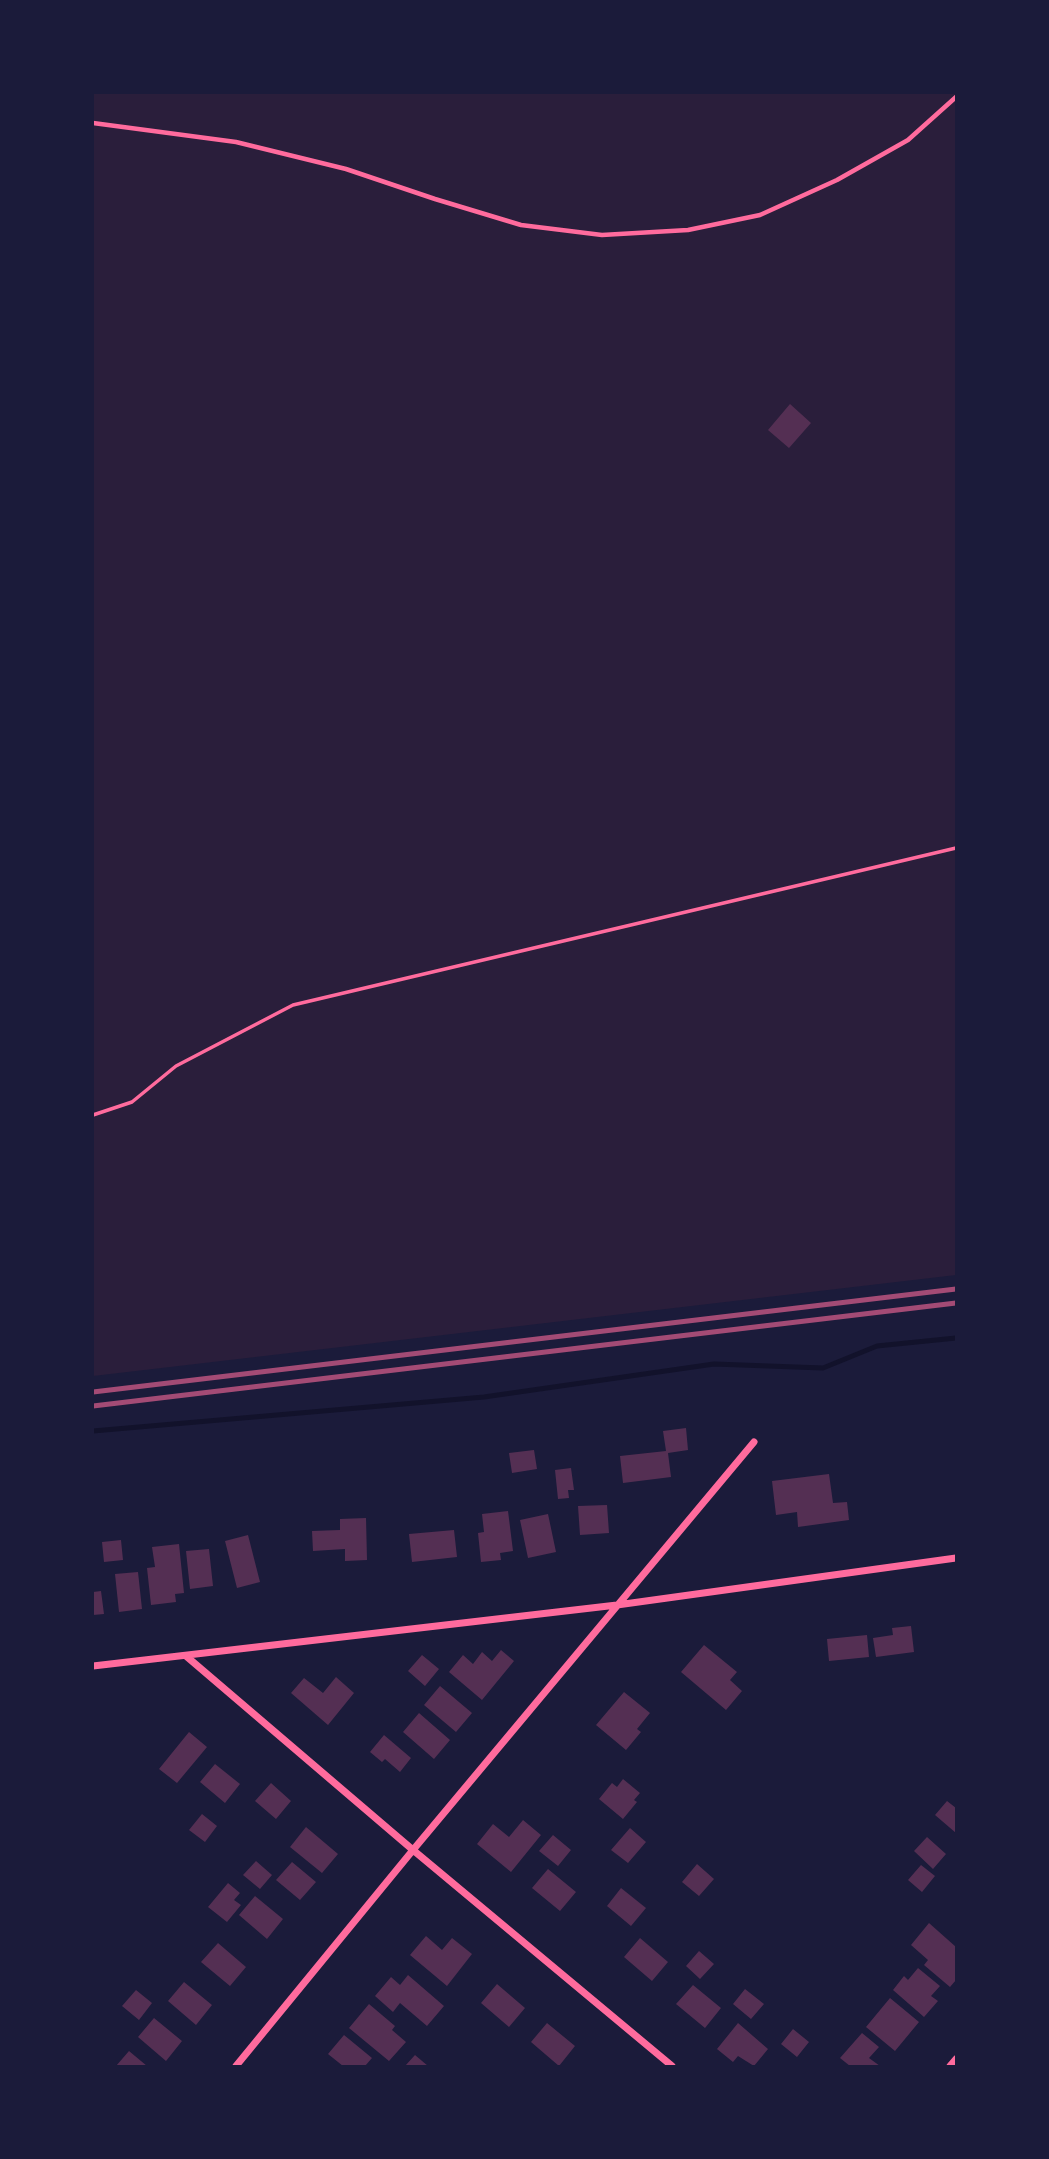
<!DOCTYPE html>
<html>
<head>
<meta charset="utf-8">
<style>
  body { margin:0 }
  #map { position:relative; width:1049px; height:2159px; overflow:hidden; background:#1b1b3a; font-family:Karla,sans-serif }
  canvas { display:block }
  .frame { position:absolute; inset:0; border:94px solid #1b1b3a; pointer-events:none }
</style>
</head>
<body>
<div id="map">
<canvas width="1049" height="2159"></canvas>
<div class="frame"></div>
</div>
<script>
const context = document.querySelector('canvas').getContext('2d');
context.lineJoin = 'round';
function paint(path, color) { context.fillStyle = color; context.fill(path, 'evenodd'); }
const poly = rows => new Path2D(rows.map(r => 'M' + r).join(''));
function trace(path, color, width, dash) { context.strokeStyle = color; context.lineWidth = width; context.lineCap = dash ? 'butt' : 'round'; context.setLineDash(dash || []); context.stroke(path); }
const green = poly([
  [93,93,956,93,956,1275,93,1376]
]);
const stream = poly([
  [93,1431,484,1397,714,1364,823,1368,877,1346,956,1338]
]);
const building = poly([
  [790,404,811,423,789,448,768,430],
  [686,1428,688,1450,668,1453,671,1477,623,1483,620,1456,666,1451,663,1431],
  [534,1450,537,1469,512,1473,509,1453],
  [571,1468,574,1490,568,1490,569,1498,558,1499,555,1470],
  [829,1474,833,1503,847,1502,849,1520,798,1527,797,1512,776,1515,772,1481],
  [607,1505,609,1533,580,1535,578,1506],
  [508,1511,513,1551,500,1553,501,1560,481,1562,478,1533,484,1532,482,1514],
  [548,1514,556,1552,528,1558,520,1520],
  [366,1518,367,1560,345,1561,345,1549,313,1551,312,1531,340,1530,340,1519],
  [454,1530,457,1557,412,1562,409,1534],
  [248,1535,260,1582,237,1588,225,1541],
  [121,1540,123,1560,104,1562,102,1542],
  [179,1544,184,1593,175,1594,176,1602,151,1605,147,1568,155,1567,152,1547],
  [209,1549,213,1586,190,1589,186,1551],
  [138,1572,142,1609,119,1612,115,1574],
  [101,1591,104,1614,93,1615,93,1592],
  [911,1626,914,1652,876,1657,873,1638,893,1635,892,1628],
  [867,1635,869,1657,829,1661,827,1639],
  [704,1645,737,1672,730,1680,742,1691,726,1710,681,1672],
  [501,1650,514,1661,482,1700,449,1672,463,1655,473,1664,482,1652,492,1661],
  [422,1655,439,1669,425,1686,408,1671],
  [336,1677,354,1693,328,1725,291,1693,304,1678,323,1693],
  [440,1686,472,1713,456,1732,424,1705],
  [624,1692,650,1713,637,1729,641,1732,626,1750,596,1725],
  [419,1713,450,1740,434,1759,403,1732],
  [189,1732,207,1747,177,1783,159,1769],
  [384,1735,411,1758,400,1772,385,1759,382,1762,370,1752],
  [215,1764,240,1784,225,1803,200,1782],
  [623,1779,640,1793,634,1800,637,1802,623,1819,599,1799,612,1783,617,1787],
  [271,1783,291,1801,276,1819,255,1801],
  [947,1801,956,1808,956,1833,935,1815],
  [202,1814,217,1826,205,1842,189,1830],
  [523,1820,541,1835,511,1872,477,1844,493,1824,509,1837],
  [306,1827,338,1854,322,1873,290,1847],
  [630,1828,646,1842,628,1863,611,1850],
  [553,1835,571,1850,558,1866,539,1851],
  [927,1837,946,1854,933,1869,914,1851],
  [256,1861,272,1875,260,1889,243,1875],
  [292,1862,316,1882,300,1900,276,1880],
  [697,1864,714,1879,699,1896,682,1882],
  [921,1865,935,1876,922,1892,908,1880],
  [548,1869,576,1892,560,1911,532,1888],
  [228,1883,240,1893,234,1900,241,1905,227,1922,208,1907],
  [621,1888,646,1908,631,1926,607,1906],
  [255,1896,283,1919,267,1939,239,1915],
  [929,1923,956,1947,956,1980,950,1987,924,1965,928,1960,911,1945],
  [426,1936,442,1950,452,1938,472,1954,447,1986,410,1955],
  [640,1938,668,1962,652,1981,624,1957],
  [218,1943,246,1967,230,1986,201,1962],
  [699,1951,714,1964,700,1979,686,1966],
  [918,1968,940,1986,931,1996,938,2001,924,2017,893,1990,904,1976,908,1980],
  [408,1975,444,2006,427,2026,400,2003,393,2012,375,1996,391,1977,400,1985],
  [184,1982,212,2005,196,2025,168,2001],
  [497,1984,525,2008,509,2027,481,2003],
  [693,1985,721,2008,705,2028,676,2004],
  [745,1989,764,2004,751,2019,733,2004],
  [136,1990,152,2003,139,2020,122,2006],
  [890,1998,919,2022,895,2051,866,2027],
  [369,2004,395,2026,392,2030,406,2042,389,2061,349,2028],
  [154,2018,182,2041,166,2061,138,2037],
  [547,2023,575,2046,559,2066,531,2042],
  [738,2023,768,2049,754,2066,738,2056,733,2062,717,2049],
  [793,2029,809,2042,797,2057,781,2044],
  [862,2033,879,2047,869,2058,880,2066,850,2066,840,2058],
  [344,2035,372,2058,365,2066,343,2066,328,2054],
  [129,2051,147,2066,116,2066],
  [415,2055,428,2066,405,2066]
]);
const path = poly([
  [93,1115,132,1102,176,1066,293,1005,956,848]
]);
const service = poly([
  [93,123,236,142,346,169,435,199,521,225,602,235,688,230,760,215,837,180,908,140,956,97]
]);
const minor = poly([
  [186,1656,413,1850,672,2066],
  [93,1666,617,1605,956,1558],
  [236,2066,413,1850,754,1442],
  [950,2066,956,2059]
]);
const rail = poly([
  [93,1392,956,1289],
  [93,1406,956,1303]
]);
paint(green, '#2a1e3b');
trace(stream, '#12122b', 5);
paint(building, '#542f53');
trace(path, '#ff6b9d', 3.5);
trace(service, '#ff6b9d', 4.5);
trace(minor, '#ff6b9d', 7);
trace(rail, '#a44b75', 5);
</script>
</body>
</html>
